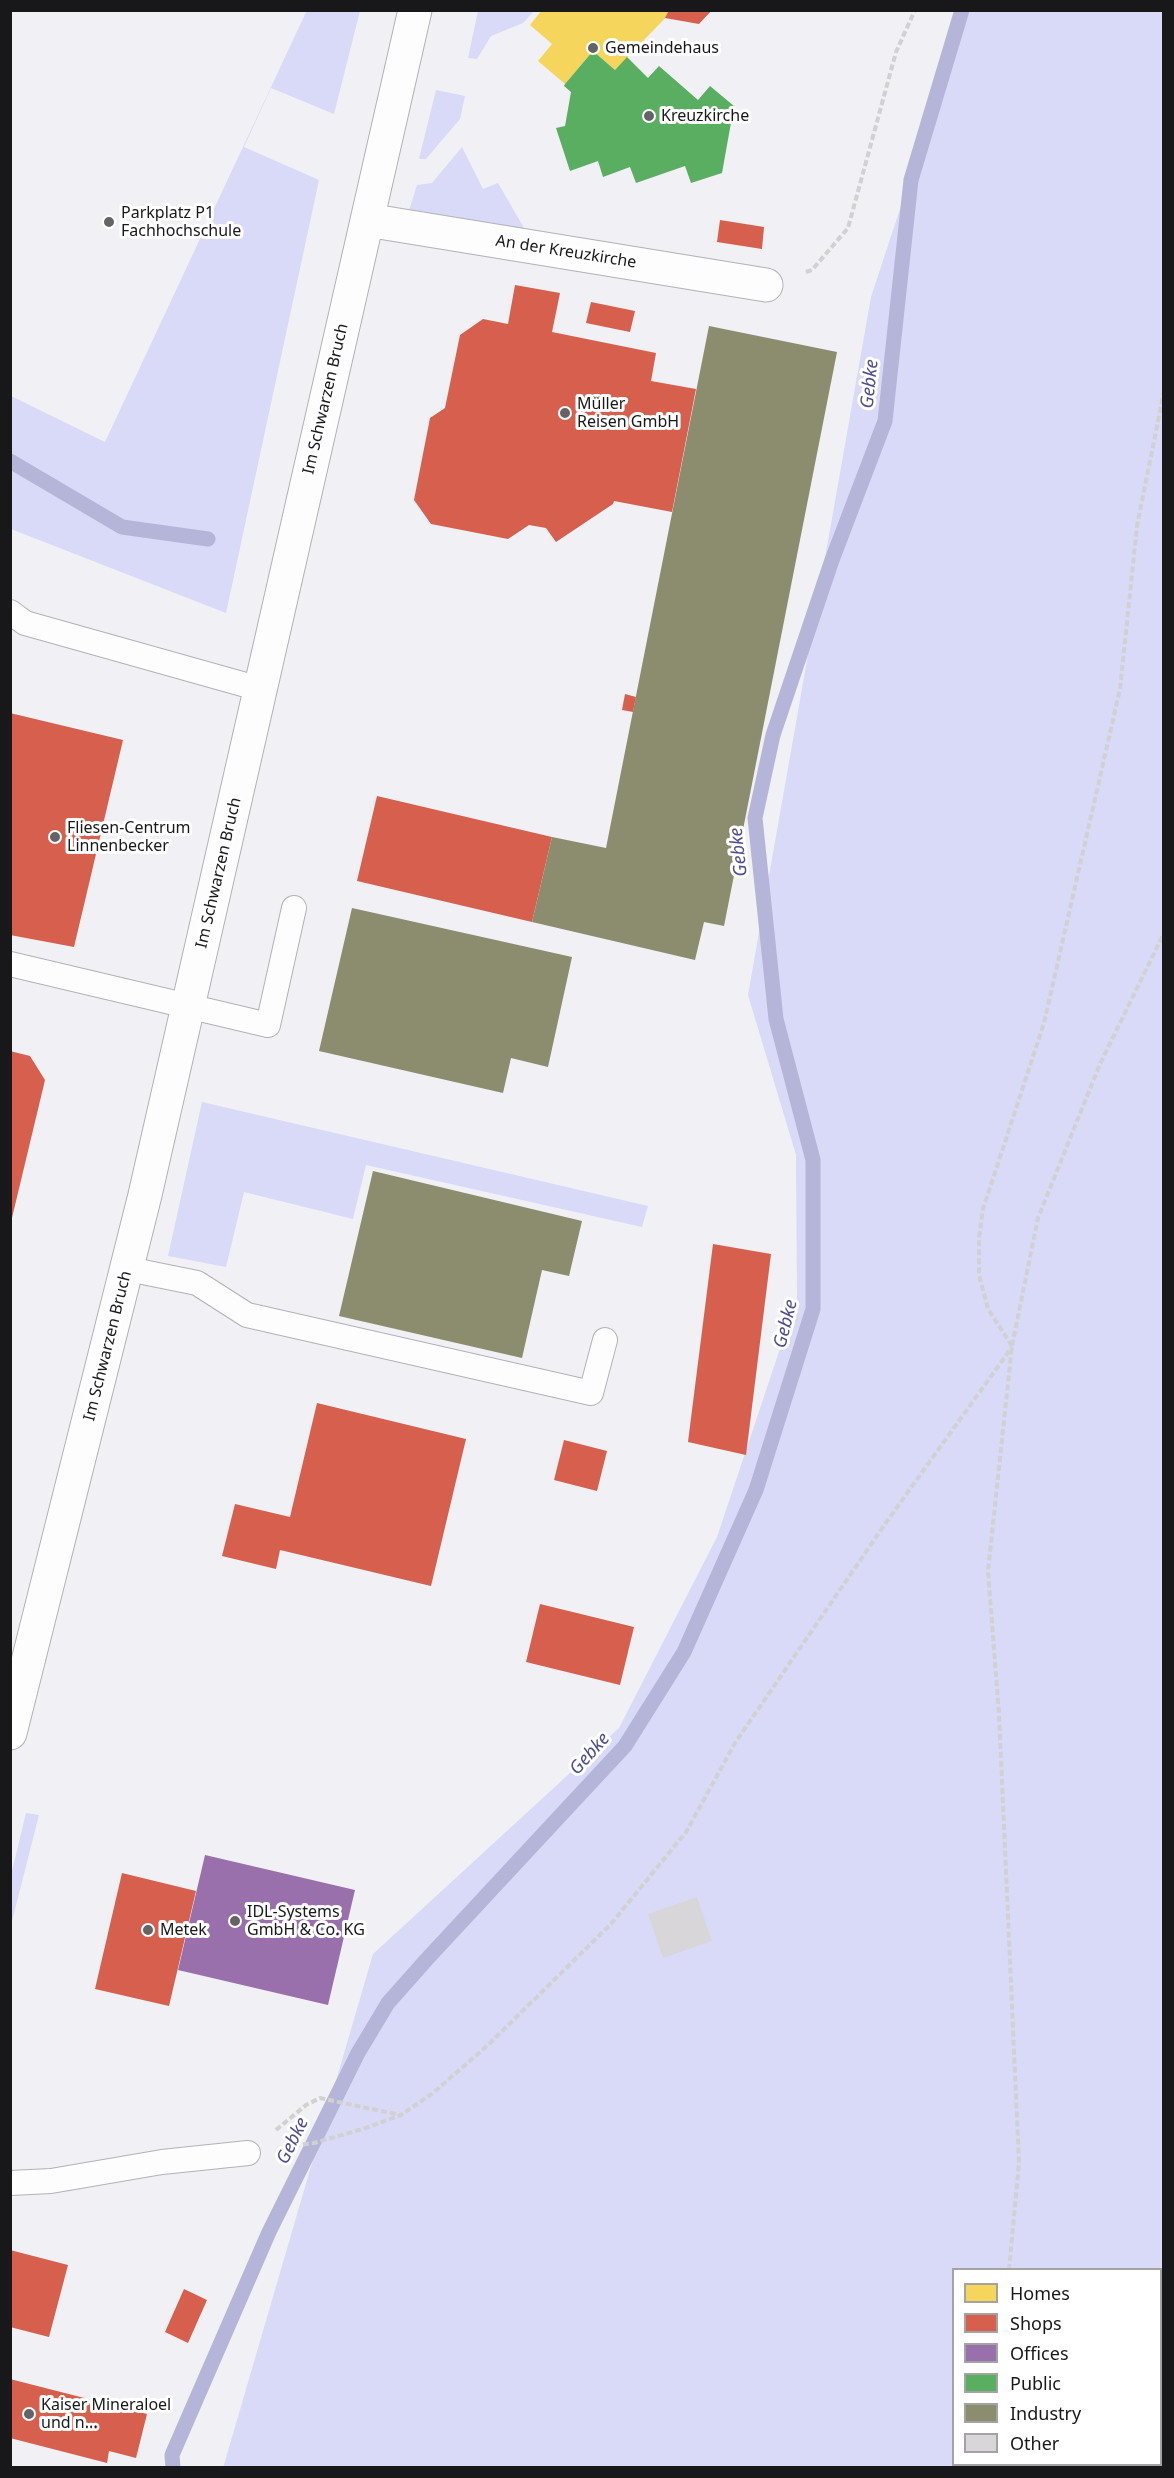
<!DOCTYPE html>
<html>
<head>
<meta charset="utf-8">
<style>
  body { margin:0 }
  #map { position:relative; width:1174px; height:2478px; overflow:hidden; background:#f0f0f5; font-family:"Noto Sans",sans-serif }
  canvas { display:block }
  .frame { position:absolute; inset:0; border:12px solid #18181b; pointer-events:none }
  .legend { position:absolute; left:952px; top:2268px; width:210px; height:198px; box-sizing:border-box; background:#fff; border:2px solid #a3a3a4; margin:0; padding:8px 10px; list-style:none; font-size:18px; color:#18181b }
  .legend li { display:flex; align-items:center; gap:12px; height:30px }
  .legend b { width:30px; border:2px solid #a3a3a4 }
</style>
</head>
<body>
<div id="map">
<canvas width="1174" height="2478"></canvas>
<div class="frame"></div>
<ul class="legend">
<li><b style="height:16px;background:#f6d55c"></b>Homes</li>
<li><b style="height:16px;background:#d6604d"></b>Shops</li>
<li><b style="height:16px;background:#9970ab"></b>Offices</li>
<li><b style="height:16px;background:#5aae61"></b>Public</li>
<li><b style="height:16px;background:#8c8c6e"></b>Industry</li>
<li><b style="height:16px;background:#d8d6d8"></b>Other</li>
</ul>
</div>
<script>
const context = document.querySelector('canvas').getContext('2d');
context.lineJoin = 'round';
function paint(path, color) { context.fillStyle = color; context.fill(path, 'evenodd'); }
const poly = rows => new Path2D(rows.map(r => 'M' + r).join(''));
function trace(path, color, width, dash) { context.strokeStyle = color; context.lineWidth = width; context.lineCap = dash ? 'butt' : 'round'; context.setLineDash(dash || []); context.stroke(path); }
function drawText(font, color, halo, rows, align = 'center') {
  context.font = font + ' "Noto Sans",sans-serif'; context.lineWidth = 6; context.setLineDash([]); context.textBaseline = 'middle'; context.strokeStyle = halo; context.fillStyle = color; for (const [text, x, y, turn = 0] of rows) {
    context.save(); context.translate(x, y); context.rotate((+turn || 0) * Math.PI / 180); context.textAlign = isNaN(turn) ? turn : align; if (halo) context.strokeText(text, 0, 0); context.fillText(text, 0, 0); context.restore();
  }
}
const green = poly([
  [307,10,360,11,334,114,271,88,244,147,319,180,226,613,11,529,11,396,105,442],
  [478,11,478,10,534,11,523,23,491,36,477,59,468,58],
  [965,11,1163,11,1163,2467,223,2468,373,1954,619,1728,717,1537,797,1298,796,1155,748,995,871,297],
  [954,2270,1160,2270,1160,2464,954,2464],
  [436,90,465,96,460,119,426,159,419,159],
  [462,147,483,189,498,183,528,235,408,214,417,185,432,183],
  [202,1102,648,1206,642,1227,366,1165,353,1219,244,1192,226,1267,168,1256],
  [26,1813,39,1815,11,1925,11,1875]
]);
const homes = poly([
  [542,10,669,10,671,12,615,70,593,51,565,84,538,61,552,44,530,25]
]);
const shops = poly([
  [669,10,712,10,699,24,665,18],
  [720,220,764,227,762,249,717,242],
  [515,285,560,293,552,332,656,353,651,381,696,389,672,512,614,501,613,504,556,542,546,528,529,525,508,539,431,524,414,500,430,418,445,408,460,335,483,319,508,324],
  [591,302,635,311,630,332,586,323],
  [625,694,636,697,633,712,622,710],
  [10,713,123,740,74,947,10,935],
  [377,796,552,837,532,922,357,881],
  [10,1051,30,1056,45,1080,11,1222],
  [713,1244,771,1254,746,1455,688,1442],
  [317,1403,466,1439,431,1586,280,1550,276,1569,222,1556,235,1504,290,1517],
  [564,1440,607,1451,597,1491,554,1480],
  [540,1604,634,1627,620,1685,526,1662],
  [122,1873,196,1891,169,2006,95,1989],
  [10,2250,68,2265,49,2337,10,2327],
  [184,2289,207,2300,188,2343,165,2332],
  [10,2379,147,2414,136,2458,109,2451,107,2463,10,2438]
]);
const offices = poly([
  [205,1855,355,1890,328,2005,178,1970]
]);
const public = poly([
  [593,51,615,70,627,57,648,78,659,66,698,100,710,86,734,106,722,173,691,183,685,166,636,183,630,167,603,177,598,161,570,171,556,128,565,126,571,92,564,86,565,84]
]);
const industry = poly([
  [709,326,837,352,724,926,704,922,695,960,532,922,552,837,606,848],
  [352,908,572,957,548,1067,511,1058,503,1093,319,1051],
  [373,1171,582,1221,569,1276,542,1270,522,1358,339,1316]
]);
const stream = poly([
  [10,461,122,527,208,539],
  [173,2468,172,2455,269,2232,358,2053,388,2003,427,1959,625,1746,684,1652,756,1490,813,1309,813,1160,776,1019,755,818,773,735,832,560,885,421,911,180,962,10]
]);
const building = poly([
  [697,1897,712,1941,663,1958,648,1914]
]);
const path = poly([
  [806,272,812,270,848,228,896,52,915,10],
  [1012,1346,988,1309,979,1275,979,1238,983,1209,1044,1023,1120,689,1137,526,1164,391],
  [276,2130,306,2105,320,2098,400,2115],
  [285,2147,314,2143,366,2128,401,2115,433,2093,488,2045,611,1924,686,1832,735,1743,885,1524,1012,1347],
  [1009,2270,1019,2163,999,1714,988,1571,1012,1346,1038,1218,1100,1064,1164,933],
  [1160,2426,1164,2423],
  [966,2468,966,2464],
  [1120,2468,1123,2464]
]);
const service = poly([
  [10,612,25,623,260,689],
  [10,964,268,1025,294,908],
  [128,1269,197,1283,247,1315,591,1393,605,1340],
  [10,2183,51,2181,162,2162,248,2153]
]);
const minor = poly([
  [367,220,766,285],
  [10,1733,145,1195,415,10]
]);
const markers = [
  [593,48,6,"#646467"],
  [649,116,6,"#646467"],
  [109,222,6,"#646467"],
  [565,413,6,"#646467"],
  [55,837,6,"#646467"],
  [235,1921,6,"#646467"],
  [148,1930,6,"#646467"],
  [29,2414,6,"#646467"]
];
const poiNames = [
  ["Gemeindehaus",605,48],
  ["Kreuzkirche",661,116],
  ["Parkplatz P1",121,213],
  ["Fachhochschule",121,231],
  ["Müller",577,404],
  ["Reisen GmbH",577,422],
  ["Fliesen-Centrum",67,828],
  ["Linnenbecker",67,846],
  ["IDL-Systems",247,1912],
  ["GmbH & Co. KG",247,1930],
  ["Metek",160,1930],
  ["Kaiser Mineraloel",41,2405],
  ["und n...",41,2423]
];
const streetNames = [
  ["An der Kreuzkirche",566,252,9],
  ["Im Schwarzen Bruch",326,399,-77],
  ["Im Schwarzen Bruch",219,873,-77],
  ["Im Schwarzen Bruch",108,1346,-76]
];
const waterNames = [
  ["Gebke",870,384,-84],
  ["Gebke",739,852,-96],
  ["Gebke",786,1324,-76],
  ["Gebke",590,1754,-48],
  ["Gebke",293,2141,-64]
];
paint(green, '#d8daf8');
paint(homes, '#f6d55c');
paint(shops, '#d6604d');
paint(offices, '#9970ab');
paint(public, '#5aae61');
paint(industry, '#8c8c6e');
trace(stream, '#b4b5d9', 15);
paint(building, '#d8d6d8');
trace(service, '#b2b2b6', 26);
trace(minor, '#b2b2b6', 35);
trace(path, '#d1d1d2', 4, [6, 3]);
trace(service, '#fdfdfe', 24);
trace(minor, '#fdfdfe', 33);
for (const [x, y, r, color] of markers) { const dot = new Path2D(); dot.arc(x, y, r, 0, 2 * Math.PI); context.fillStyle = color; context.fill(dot); trace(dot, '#fff', 2); }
drawText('16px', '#18181b', '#fff', poiNames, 'left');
drawText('16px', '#18181b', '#fff', streetNames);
drawText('italic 18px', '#4f4d8c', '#fff', waterNames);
</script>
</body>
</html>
